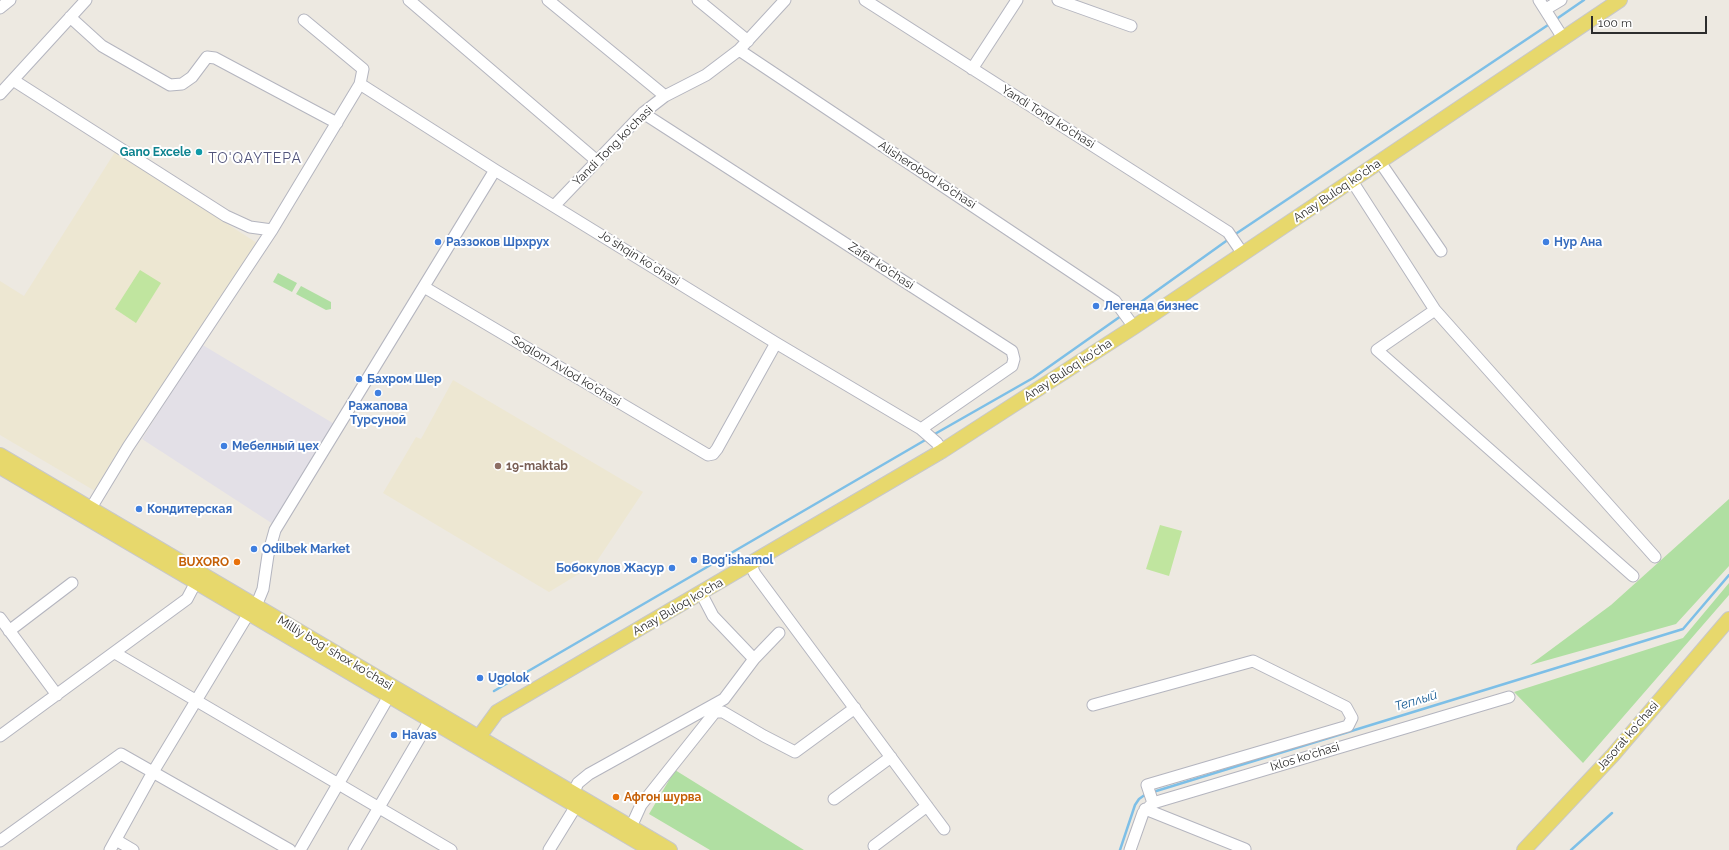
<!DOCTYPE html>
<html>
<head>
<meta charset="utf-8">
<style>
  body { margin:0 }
  #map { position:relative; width:1729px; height:850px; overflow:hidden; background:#ede9e1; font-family:Raleway,sans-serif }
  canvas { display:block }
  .scale { position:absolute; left:1591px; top:16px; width:116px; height:18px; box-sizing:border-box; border:2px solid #2d2d2d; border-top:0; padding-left:5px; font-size:12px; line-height:14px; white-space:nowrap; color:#2d2d2d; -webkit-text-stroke:3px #fff; paint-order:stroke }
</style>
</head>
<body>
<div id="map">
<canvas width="1729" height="850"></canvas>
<div class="scale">100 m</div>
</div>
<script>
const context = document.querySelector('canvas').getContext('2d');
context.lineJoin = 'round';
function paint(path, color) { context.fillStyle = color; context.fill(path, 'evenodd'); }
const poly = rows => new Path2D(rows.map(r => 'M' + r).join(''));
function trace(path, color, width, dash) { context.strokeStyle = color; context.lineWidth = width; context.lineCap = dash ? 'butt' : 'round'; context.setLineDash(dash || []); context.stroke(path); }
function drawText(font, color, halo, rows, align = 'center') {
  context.font = font + ' Raleway,sans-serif'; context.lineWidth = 4; context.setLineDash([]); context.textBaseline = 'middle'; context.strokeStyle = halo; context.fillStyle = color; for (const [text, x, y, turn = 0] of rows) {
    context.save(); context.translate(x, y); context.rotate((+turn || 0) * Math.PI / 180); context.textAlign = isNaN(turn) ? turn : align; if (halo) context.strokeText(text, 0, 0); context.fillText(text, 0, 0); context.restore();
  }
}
const industrial = poly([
  [201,344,336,425,273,524,142,439]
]);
const education = poly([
  [115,152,257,243,95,491,0,435,0,281,24,296],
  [453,380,643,492,595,564,549,592,383,493,416,437,421,439]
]);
const green = poly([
  [278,273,297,283,292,292,273,282],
  [301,286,331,302,331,309,326,310,296,294],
  [1729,499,1729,566,1676,624,1530,665,1611,605],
  [1729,583,1729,595,1583,763,1514,692,1683,638],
  [675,770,804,850,710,850,649,814]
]);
const pitch = poly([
  [140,270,161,283,136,323,115,309],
  [1160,525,1182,531,1169,576,1146,569]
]);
const stream = poly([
  [1555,20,1584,0],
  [1234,235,1551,23],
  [1127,312,1229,239],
  [933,435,1033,378,1121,316],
  [494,691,927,439],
  [1153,792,1683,629,1729,575],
  [1120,850,1135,805,1139,799,1146,794],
  [1571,850,1612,813]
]);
const minor = poly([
  [409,0,597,161],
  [548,0,665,96],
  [698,0,748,41],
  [865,0,1228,232,1243,254],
  [1058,0,1131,26],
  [1539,0,1563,38],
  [0,8,10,0],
  [1546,9,1561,0],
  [70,17,102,46,170,85,182,84,192,77,207,57,215,58,337,123],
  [739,50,1115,301,1134,327],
  [972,69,1017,0],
  [13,80,226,216,250,227,272,230],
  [360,84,495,170,776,343,921,429,937,443,942,451],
  [0,94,86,0],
  [643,113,1012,351,1014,359,1012,366,921,429],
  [1380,162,1441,251],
  [1352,181,1435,310,1655,557],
  [554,206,643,113,665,96,706,75,739,50,785,0],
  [424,287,708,455,713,454,717,449,776,343],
  [1435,310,1377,350,1633,576],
  [91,508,128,447,272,230,360,84,363,69,304,20],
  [750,564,755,574,944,829],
  [701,593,713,616,754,659],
  [256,606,263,589,268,555,275,530,495,170],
  [0,618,57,695],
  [9,631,72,583],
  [115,653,451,850],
  [1093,705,1253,661,1346,707,1352,718,1348,726,1147,785,1153,803],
  [0,736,187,599,196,582],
  [573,793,578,783,589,774,724,699,754,659,779,633],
  [834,799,891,757],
  [1145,809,1245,849],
  [631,827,641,805,715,712,723,712,764,736,795,752,855,708],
  [116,840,133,850],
  [0,841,121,754,290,850],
  [874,846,927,806],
  [110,850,153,772,249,613],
  [300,850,389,696],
  [354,850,430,720],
  [549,850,576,806],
  [1130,850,1143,813,1153,803,1509,697]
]);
const major = poly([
  [0,455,670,850],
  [0,467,651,850],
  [473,745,497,712,942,451,1134,327,1620,0],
  [1524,850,1613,755,1729,619]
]);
const markers = [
  [199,152,4,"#0f9aa8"],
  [438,242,4,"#3f7fe0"],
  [1546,242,4,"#3f7fe0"],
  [1096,306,4,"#3f7fe0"],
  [359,379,4,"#3f7fe0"],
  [378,393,4,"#3f7fe0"],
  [224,446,4,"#3f7fe0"],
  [498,466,4,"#8d6e63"],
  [139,509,4,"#3f7fe0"],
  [254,549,4,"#3f7fe0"],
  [694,560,4,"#3f7fe0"],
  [237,562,4,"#e8710a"],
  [672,568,4,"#3f7fe0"],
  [480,678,4,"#3f7fe0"],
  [394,735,4,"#3f7fe0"],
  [616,797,4,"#e8710a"]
];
const streetNames = [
  ["Yandi Tong ko'chasi",1048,117,32],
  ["Yandi Tong ko'chasi",613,146,-45],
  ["Alisherobod ko'chasi",927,175,33],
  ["Anay Buloq ko'cha",1337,191,-34],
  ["Joʼshqin koʼchasi",639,258,32],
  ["Zafar ko'chasi",881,266,33],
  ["Anay Buloq ko'cha",1068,370,-33],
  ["Soglom Avlod ko'chasi",566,371,31],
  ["Anay Buloq ko'cha",678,607,-30],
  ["Milliy bog‘ shox ko‘chasi",335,653,31],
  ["Jasorat koʻchasi",1628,736,-49],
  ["Ixlos ko'chasi",1305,757,-17]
];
const cultureNames = [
  ["Gano Excele",191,152]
];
const shopNames = [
  ["Раззоков Шрхрух",446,242],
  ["Нур Ана",1554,242],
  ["Легенда бизнес",1104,306],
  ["Бахром Шер",367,379],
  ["Ражапова",378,406,"center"],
  ["Турсуной",378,420,"center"],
  ["Мебелный цех",232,446],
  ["Кондитерская",147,509],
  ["Odilbek Market",262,549],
  ["Bog'ishamol",702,560],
  ["Бобокулов Жасур",664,568,"right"],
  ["Ugolok",488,678],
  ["Havas",402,735]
];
const educationNames = [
  ["19-maktab",506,466]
];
const foodNames = [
  ["BUXORO",229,562],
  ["Афгон шурва",624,797,"left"]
];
const waterNames = [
  ["Теплый",1416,701,-17]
];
const quarterNames = [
  ["TO'QAYTEPA",255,159]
];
paint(industrial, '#e3e0e7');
paint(education, '#ede7d2');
paint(green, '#b0dfa2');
paint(pitch, '#c0e59f');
trace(stream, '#7dbfe7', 2.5);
trace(minor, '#b4b5bf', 13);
trace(major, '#c8c8c8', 16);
trace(minor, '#fff', 11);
trace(major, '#e7d86c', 14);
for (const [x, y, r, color] of markers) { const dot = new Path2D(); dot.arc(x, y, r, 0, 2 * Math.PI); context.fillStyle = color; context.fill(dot); trace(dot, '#fff', 1.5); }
drawText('12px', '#2d2d2d', '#fff', streetNames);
drawText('bold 12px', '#0d838f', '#fff', cultureNames, 'right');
drawText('bold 12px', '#366cbe', '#fff', shopNames, 'left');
drawText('bold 12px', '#785e54', '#fff', educationNames, 'left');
drawText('bold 12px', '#c56008', '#fff', foodNames, 'right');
drawText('italic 13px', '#185d96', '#fff', waterNames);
context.letterSpacing = '1px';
drawText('14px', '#50537b', '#fff', quarterNames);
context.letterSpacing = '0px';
</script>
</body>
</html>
